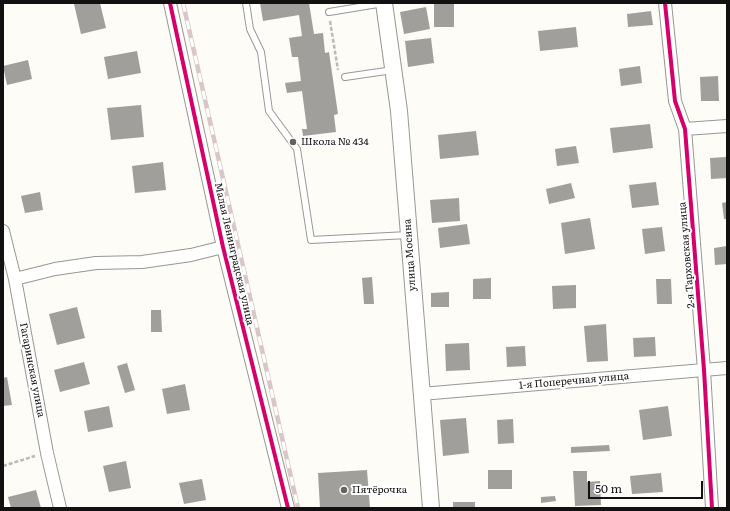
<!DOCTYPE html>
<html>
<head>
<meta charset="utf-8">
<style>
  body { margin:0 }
  #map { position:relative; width:730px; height:511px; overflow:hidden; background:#fdfcf7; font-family:Literata,serif }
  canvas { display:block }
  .frame { position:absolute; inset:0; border:4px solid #111; pointer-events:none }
  .scale { position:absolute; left:588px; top:481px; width:115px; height:18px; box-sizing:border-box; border:2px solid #111; border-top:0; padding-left:5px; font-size:12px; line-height:14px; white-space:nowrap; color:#111; -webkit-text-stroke:3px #fff; paint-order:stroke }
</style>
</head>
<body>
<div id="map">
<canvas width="730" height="511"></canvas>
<div class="frame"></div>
<div class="scale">50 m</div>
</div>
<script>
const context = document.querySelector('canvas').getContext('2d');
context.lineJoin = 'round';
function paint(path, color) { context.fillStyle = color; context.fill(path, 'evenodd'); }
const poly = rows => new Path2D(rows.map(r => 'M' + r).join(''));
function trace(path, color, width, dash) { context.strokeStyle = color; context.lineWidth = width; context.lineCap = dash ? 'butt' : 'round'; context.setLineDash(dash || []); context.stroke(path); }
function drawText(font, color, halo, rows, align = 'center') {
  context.font = font + ' Literata,serif'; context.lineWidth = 4; context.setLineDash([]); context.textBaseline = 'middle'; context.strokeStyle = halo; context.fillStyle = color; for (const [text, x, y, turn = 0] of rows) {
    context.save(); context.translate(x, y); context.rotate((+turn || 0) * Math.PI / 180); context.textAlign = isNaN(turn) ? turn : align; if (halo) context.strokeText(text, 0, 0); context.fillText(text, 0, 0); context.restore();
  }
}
const building = poly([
  [79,3,100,3,106,28,81,34,74,4],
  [260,3,309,3,314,34,323,33,325,53,329,52,338,114,334,115,336,132,303,136,302,129,307,129,302,91,287,93,285,83,301,81,298,57,292,57,289,38,302,36,299,15,263,21],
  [434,3,454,3,454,27,434,27],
  [426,7,430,29,404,34,400,12],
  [651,11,653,25,628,27,627,14],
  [576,27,578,47,540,51,538,31],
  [431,38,434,63,408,67,405,41],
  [137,51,141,73,108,79,104,57],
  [28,60,32,79,7,85,3,66],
  [640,66,642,83,621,86,619,69],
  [718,76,719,101,701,101,700,77],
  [141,105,144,137,111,140,107,108],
  [650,124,653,148,613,153,610,128],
  [476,131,479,155,440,159,438,135],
  [576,146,579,163,557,166,555,149],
  [726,157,727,178,711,179,710,158],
  [163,162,166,190,135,193,132,166],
  [656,182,659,205,632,208,629,185],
  [571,183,575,198,549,204,546,189],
  [40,192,43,210,25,213,21,196],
  [459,198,460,221,432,223,430,200],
  [727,202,727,219,724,219,722,203],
  [590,218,595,249,565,254,561,223],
  [467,224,470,244,440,248,438,228],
  [662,227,665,251,645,254,642,229],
  [727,246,727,264,715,265,714,248],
  [372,277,374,304,364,304,362,278],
  [491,278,491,299,473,299,473,279],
  [656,279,671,279,672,304,657,304],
  [576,285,576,308,553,309,552,286],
  [449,292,449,307,431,307,431,293],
  [77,307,85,338,57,345,49,314],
  [151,310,161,310,162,332,151,332],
  [606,324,608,361,587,362,584,326],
  [655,337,656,356,634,357,633,338],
  [469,343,470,370,446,371,445,344],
  [525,346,526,366,507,367,506,347],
  [84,362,90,384,60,392,54,370],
  [127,363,135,390,125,393,117,366],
  [7,377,12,405,3,406,3,378],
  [185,384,190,410,167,414,162,389],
  [109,406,113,427,88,432,84,411],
  [668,406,672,436,643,440,639,410],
  [466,418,469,453,443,456,440,420],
  [513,419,514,443,498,444,497,420],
  [609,445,610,451,571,453,571,447],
  [126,461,131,488,109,492,103,466],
  [367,470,370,508,320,508,318,473],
  [488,470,512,470,512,489,488,489],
  [573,471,587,471,587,482,600,481,601,505,575,506],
  [661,473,663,492,632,494,630,476],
  [202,479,206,500,184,504,179,483],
  [36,490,41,508,11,508,8,497],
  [555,496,556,501,541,503,541,497],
  [453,502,475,502,475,508,453,508]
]);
const path = poly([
  [330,21,338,70],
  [3,466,35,456]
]);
const service = poly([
  [246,3,250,29,261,52,269,111,297,149,311,240,408,235],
  [329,12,384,3],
  [345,77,393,70]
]);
const minor = poly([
  [170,3,223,247,288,508],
  [665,3,675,101,685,129,704,370,712,508],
  [685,129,727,126],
  [3,231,15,279,47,453,60,508],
  [15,279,55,269,96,263,142,262,191,255,223,247],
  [421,394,727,368]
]);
const tertiary = poly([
  [384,3,399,111,431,508]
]);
const rail = poly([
  [183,3,298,508]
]);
const cycleway = poly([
  [170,3,223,247,288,508],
  [665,3,675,101,685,129,704,370,712,508]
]);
const markers = [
  [293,142,4,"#646362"],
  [344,490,4,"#646362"]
];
const poiNames = [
  ["Школа № 434",301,142],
  ["Пятёрочка",352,490]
];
const streetNames = [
  ["Малая Ленинградская улица",234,254,77],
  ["улица Мосина",410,255,-94],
  ["2-я Тарховская улица",687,255,-95],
  ["Гагаринская улица",32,370,79],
  ["1-я Поперечная улица",574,381,-5]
];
paint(building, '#a19f9c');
trace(service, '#979795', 8);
trace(minor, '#979795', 14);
trace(tertiary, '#979795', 18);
trace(path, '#b9b9b8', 2.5, [4, 2]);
trace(service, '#fffffe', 6);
trace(minor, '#fffffe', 12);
trace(tertiary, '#fffffe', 16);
trace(rail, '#d9c6c7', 4.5);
trace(rail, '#fff', 3, [9]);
trace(cycleway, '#d6006c', 4);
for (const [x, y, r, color] of markers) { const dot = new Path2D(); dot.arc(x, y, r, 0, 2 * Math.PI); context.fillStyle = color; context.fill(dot); trace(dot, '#fff', 1.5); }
drawText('10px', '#111', '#fff', poiNames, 'left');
drawText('10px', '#111', '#fff', streetNames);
</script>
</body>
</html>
